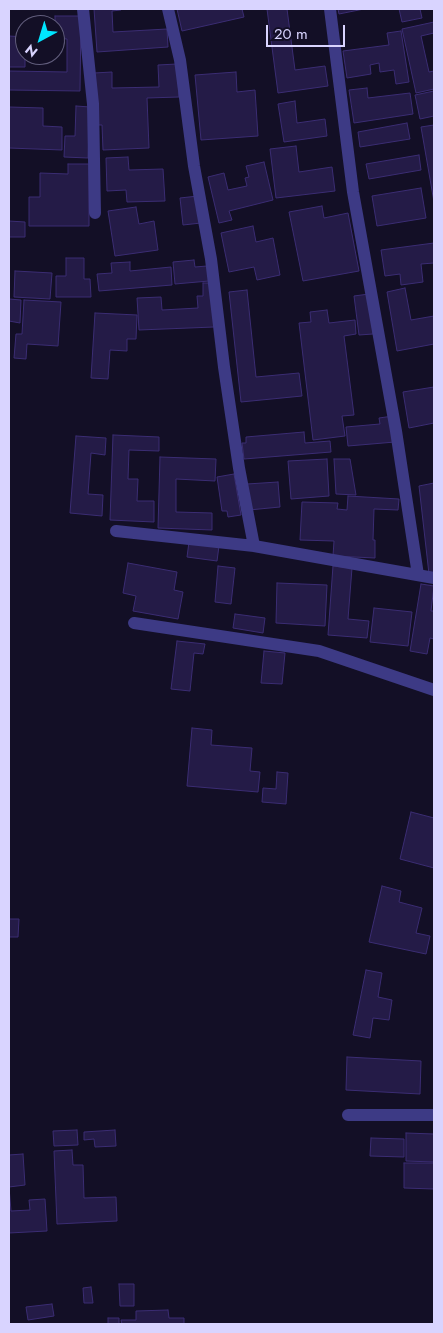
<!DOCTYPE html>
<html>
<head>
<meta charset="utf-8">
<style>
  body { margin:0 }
  #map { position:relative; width:443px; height:1333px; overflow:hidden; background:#130f26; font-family:Jost,sans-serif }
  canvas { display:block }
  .frame { position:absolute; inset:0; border:10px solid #d9d4ff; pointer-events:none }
  .north { position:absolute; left:15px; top:15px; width:50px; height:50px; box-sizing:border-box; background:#130f26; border:1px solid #625e7d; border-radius:50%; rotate:219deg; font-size:14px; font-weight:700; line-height:20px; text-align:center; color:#d9d4ff }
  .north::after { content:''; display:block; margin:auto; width:18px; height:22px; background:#00e5ff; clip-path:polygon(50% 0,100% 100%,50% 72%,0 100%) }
  .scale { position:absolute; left:266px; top:25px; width:79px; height:22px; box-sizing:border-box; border:2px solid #d9d4ff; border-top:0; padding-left:6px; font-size:15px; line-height:18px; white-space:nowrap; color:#d9d4ff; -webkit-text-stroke:4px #130f26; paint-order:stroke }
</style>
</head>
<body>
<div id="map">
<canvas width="443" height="1333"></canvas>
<div class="frame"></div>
<div class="north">N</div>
<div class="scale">20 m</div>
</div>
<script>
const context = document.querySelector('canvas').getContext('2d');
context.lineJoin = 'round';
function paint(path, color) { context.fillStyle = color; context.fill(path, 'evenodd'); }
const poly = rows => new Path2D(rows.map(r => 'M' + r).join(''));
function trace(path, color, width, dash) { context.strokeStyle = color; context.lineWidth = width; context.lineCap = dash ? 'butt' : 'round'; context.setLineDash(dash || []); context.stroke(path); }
const building = poly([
  [94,9,121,9,121,10,112,11,113,32,167,29,168,47,97,52,94,9],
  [177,9,242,9,244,17,182,31,177,9],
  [267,9,287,9,295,70,325,66,328,86,278,93,267,9],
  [338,9,364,9,339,14,338,9],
  [399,9,420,9,422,18,402,22,399,9],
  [55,16,81,16,80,91,9,90,9,71,67,72,67,39,55,38,55,16],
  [434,22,434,33,421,36,429,72,434,71,434,89,416,93,402,29,434,22],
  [401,31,409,82,396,84,394,70,380,72,379,63,370,65,371,74,347,78,343,51,389,45,387,33,401,31],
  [9,36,25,37,25,67,9,67,9,36],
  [177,64,179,97,147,98,149,148,103,150,102,125,96,125,94,73,112,72,112,88,159,87,158,65,177,64],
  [236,72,237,92,255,90,258,136,201,140,195,75,236,72],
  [367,88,368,98,410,93,413,114,354,123,349,90,367,88],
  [434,91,434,116,420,119,415,95,434,91],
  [295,101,297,123,325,119,327,136,284,142,278,104,295,101],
  [76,106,90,107,88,158,64,157,65,136,75,136,76,106],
  [9,107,43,108,43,126,62,127,62,150,9,148,9,107],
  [407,123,410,139,360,147,358,132,407,123],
  [434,125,434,202,421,127,434,125],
  [296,146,299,172,332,167,335,191,276,198,270,149,296,146],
  [419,155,421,170,369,179,366,164,419,155],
  [128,157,129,170,163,169,165,201,127,202,126,190,107,191,106,158,128,157],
  [264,162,273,200,229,211,232,220,219,223,208,177,224,173,228,190,247,186,245,178,249,177,246,166,264,162],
  [68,164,89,164,89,226,29,226,29,197,40,197,40,173,68,174,68,164],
  [421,188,426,218,377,226,372,196,421,188],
  [198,196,201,223,183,225,180,198,198,196],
  [322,206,324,218,348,213,359,271,303,281,289,212,322,206],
  [136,207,139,224,154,221,158,250,115,256,108,211,136,207],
  [9,221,25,222,25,237,9,237,9,221],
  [253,226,256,242,273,238,280,275,257,280,254,267,229,272,221,233,253,226],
  [434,243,434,263,421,264,423,282,401,285,400,274,385,276,381,250,434,243],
  [66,258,84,258,84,279,90,279,91,297,56,297,56,276,66,276,66,258],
  [194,260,195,267,207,266,209,281,175,284,173,262,194,260],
  [130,262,130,271,171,267,172,285,99,291,97,274,112,273,111,263,130,262],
  [15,271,52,273,50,299,14,297,15,271],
  [203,283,212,283,214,327,139,330,137,298,161,297,162,310,198,308,197,296,203,296,203,283],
  [405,288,411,320,434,316,434,344,397,351,387,292,405,288],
  [247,290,256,377,299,373,302,396,241,402,229,292,247,290],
  [369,294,373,334,359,335,354,296,369,294],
  [9,299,21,300,20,323,9,321,9,299],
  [24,300,61,302,58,346,27,344,26,359,14,358,16,334,22,334,24,300],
  [327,310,329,323,355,320,356,334,344,336,354,415,342,416,345,436,313,440,299,323,311,322,310,312,327,310],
  [95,313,137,315,136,339,127,339,127,351,110,350,108,379,91,378,95,313],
  [434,387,434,423,409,428,403,392,434,387],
  [393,416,395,442,348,446,346,427,380,424,379,418,393,416],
  [304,432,305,443,330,441,331,452,244,459,242,443,246,443,246,437,304,432],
  [113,435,159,437,159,451,129,450,128,479,138,479,137,501,154,501,154,522,110,520,113,435],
  [76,436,106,438,105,455,91,453,88,494,103,495,102,516,70,513,76,436],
  [160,457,216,459,215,481,176,479,176,512,212,513,212,530,158,528,160,457],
  [327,459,329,496,291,499,288,461,327,459],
  [334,459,350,459,356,495,336,494,334,459],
  [234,474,241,515,228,517,227,511,222,511,217,477,234,474],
  [278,482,280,507,249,510,247,484,278,482],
  [434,483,434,575,429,574,419,486,434,483],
  [348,496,399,499,398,510,374,509,373,540,375,540,375,558,333,556,334,541,300,540,302,502,338,503,337,509,347,510,348,496],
  [189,542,219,546,217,561,187,557,189,542],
  [128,563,177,572,174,590,183,592,178,619,133,611,136,596,123,593,128,563],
  [218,566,235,568,231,604,215,602,218,566],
  [333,566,352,568,348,619,369,621,367,638,328,635,333,566],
  [277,583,327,585,325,626,276,623,277,583],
  [421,584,434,586,431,611,434,611,434,639,430,638,427,654,410,651,421,584],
  [374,608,412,612,408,646,370,642,374,608],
  [235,614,265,618,263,633,233,628,235,614],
  [177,641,205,644,203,654,194,653,190,691,171,689,177,641],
  [264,651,285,653,282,684,261,683,264,651],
  [192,728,212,730,211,745,252,748,250,771,260,772,258,792,187,786,192,728],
  [277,772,288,773,286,804,262,802,263,788,276,789,277,772],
  [411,812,434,818,434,868,400,859,411,812],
  [382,886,401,891,399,902,422,908,416,933,430,936,426,954,369,942,382,886],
  [9,919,19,919,18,937,9,937,9,919],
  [366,970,382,973,378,997,392,1000,389,1020,373,1018,370,1038,353,1035,366,970],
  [347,1057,421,1061,420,1094,346,1090,347,1057],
  [77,1130,78,1145,54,1146,53,1131,77,1130],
  [115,1130,116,1146,95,1147,94,1139,84,1140,84,1132,115,1130],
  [406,1133,434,1134,434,1162,406,1161,406,1133],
  [371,1138,404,1139,404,1157,370,1156,371,1138],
  [72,1150,73,1165,83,1165,84,1198,116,1197,117,1221,57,1224,54,1151,72,1150],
  [23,1154,25,1185,9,1187,11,1211,30,1210,29,1200,45,1199,47,1231,9,1233,9,1155,23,1154],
  [404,1163,434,1163,434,1189,404,1188,404,1163],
  [119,1284,134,1284,134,1306,120,1306,119,1284],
  [91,1287,93,1303,84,1303,83,1288,91,1287],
  [52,1304,54,1316,28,1320,26,1307,52,1304],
  [168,1310,169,1318,184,1318,184,1324,122,1324,121,1320,136,1320,136,1311,168,1310],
  [108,1318,119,1318,119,1324,108,1324,108,1318]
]);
const minor = poly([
  [83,9,93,104,95,213],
  [168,9,180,60,194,166,211,259,224,367,239,468,254,546],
  [330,9,353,192,396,431,418,575],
  [116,531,254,546,434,578],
  [134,623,319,651,434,690],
  [348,1115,434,1115]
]);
paint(building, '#241b47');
trace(building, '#3b2d73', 1);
trace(minor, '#3d3a85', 12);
</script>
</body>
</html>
